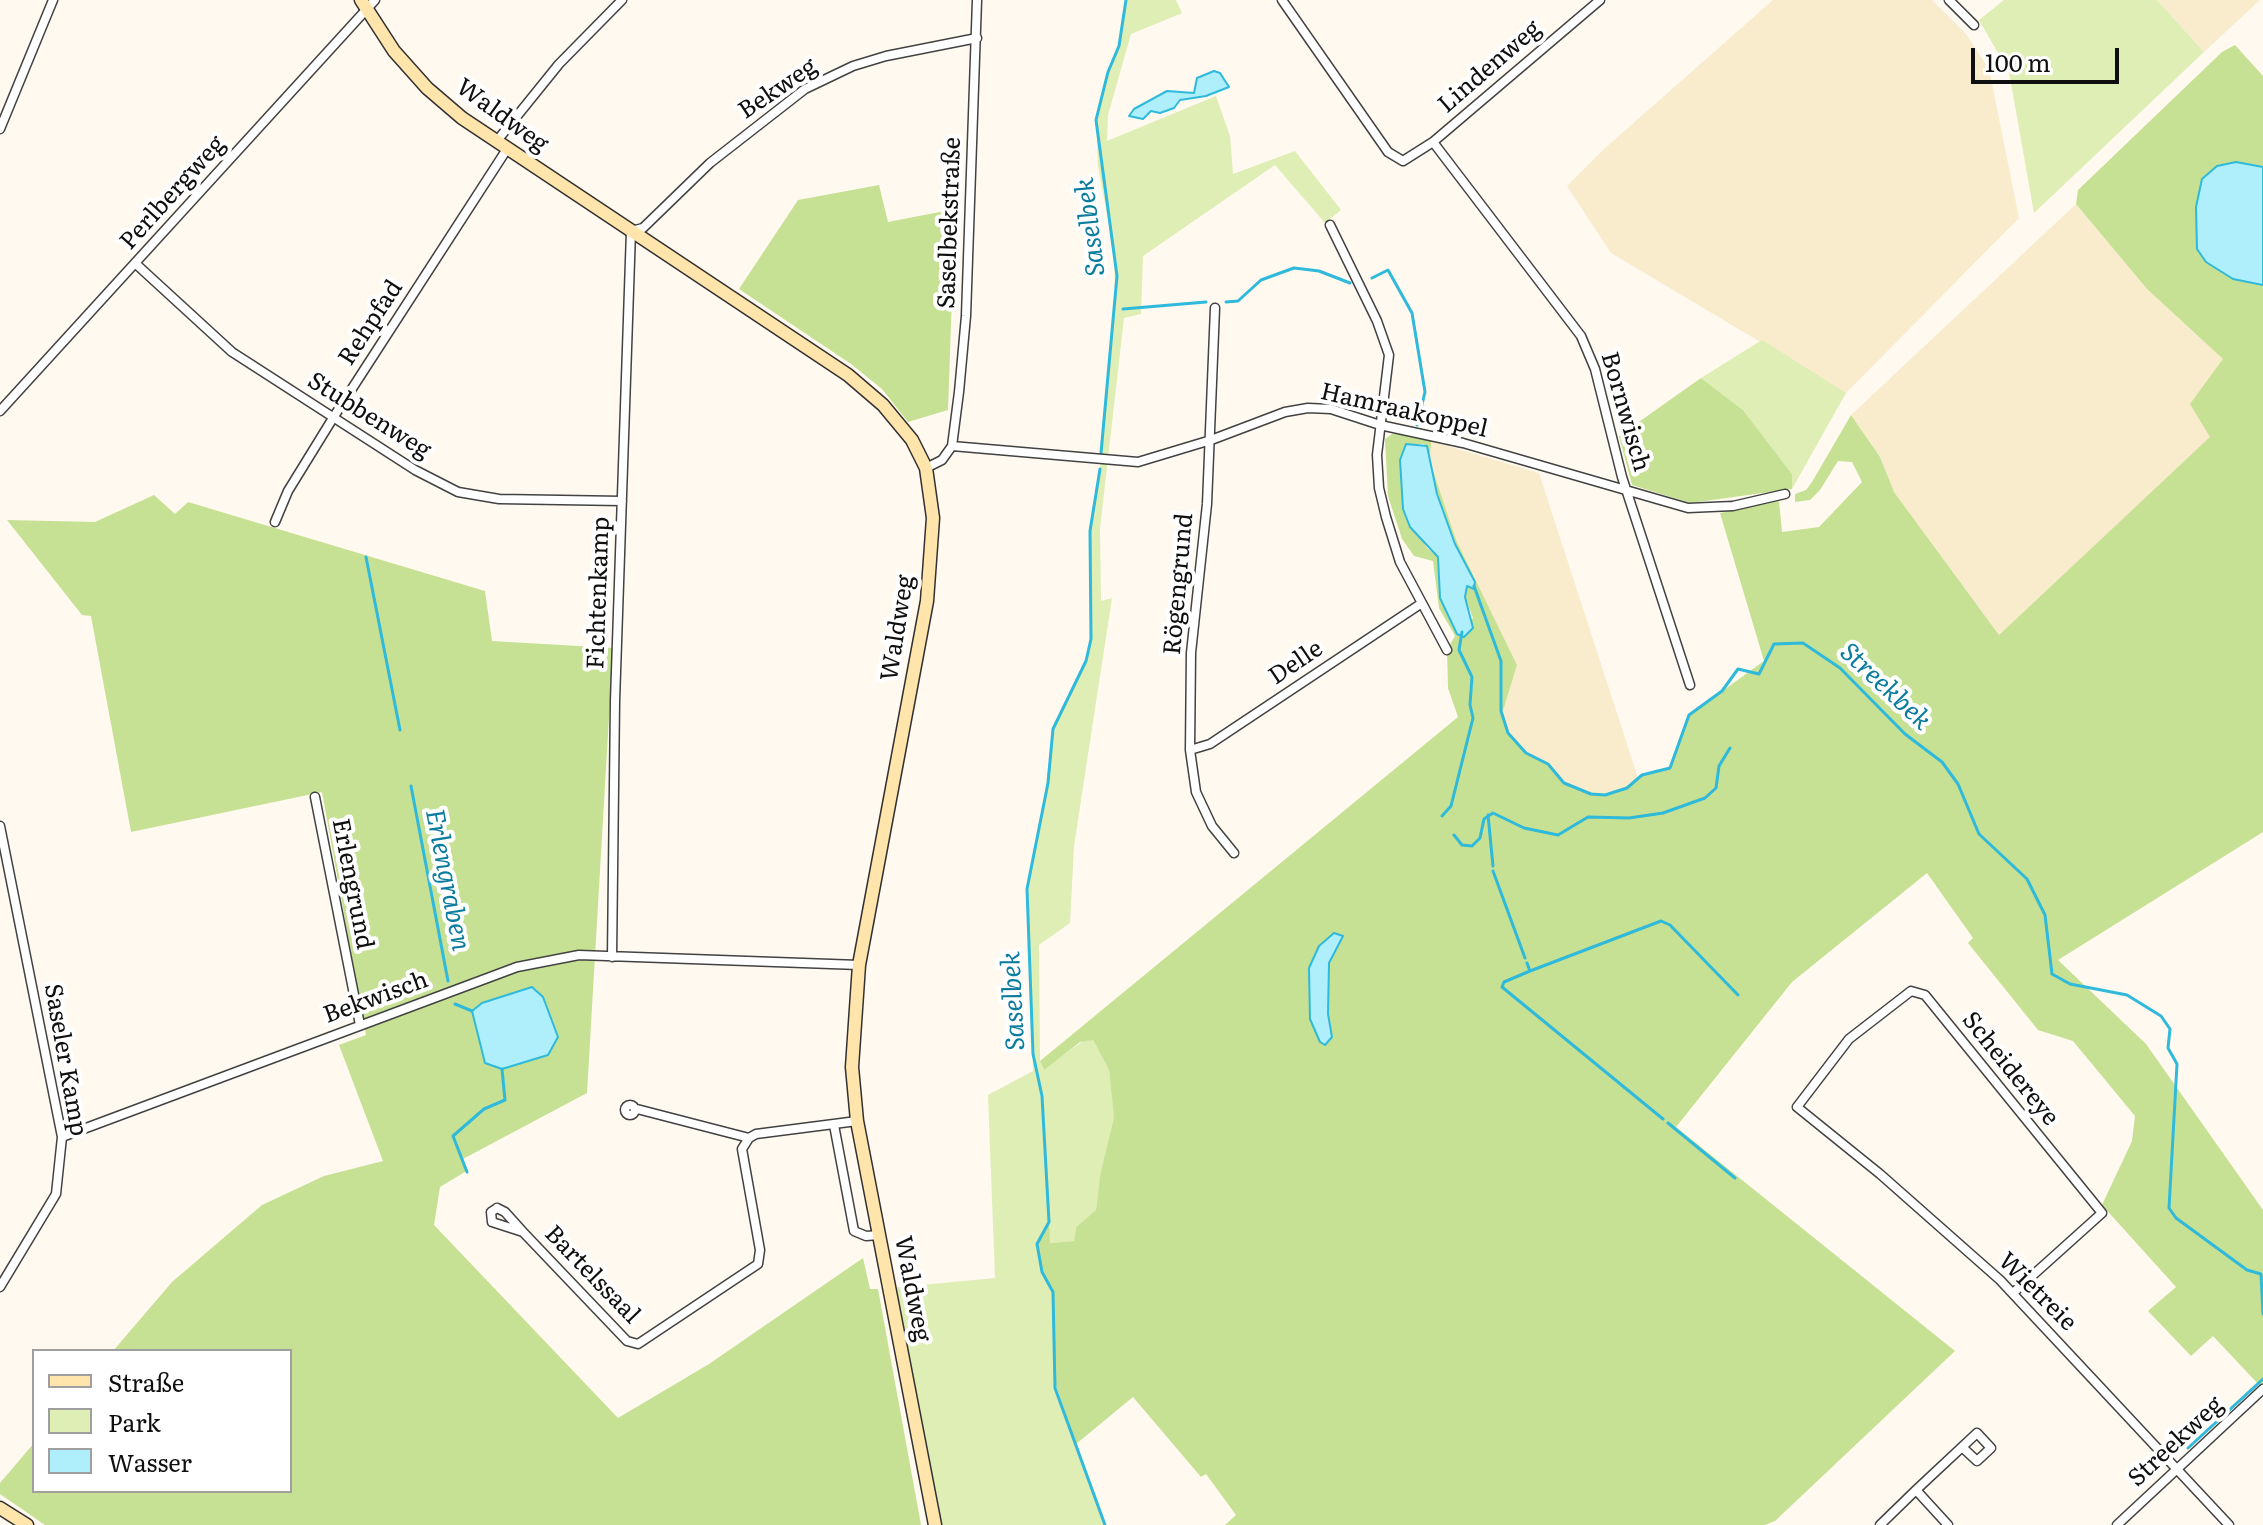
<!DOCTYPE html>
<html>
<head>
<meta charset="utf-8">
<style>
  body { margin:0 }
  #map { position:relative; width:2263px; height:1525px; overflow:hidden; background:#fff9f0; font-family:Literata,serif }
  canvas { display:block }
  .legend { position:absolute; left:32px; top:1349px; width:260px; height:144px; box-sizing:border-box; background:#fff; border:2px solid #9f9f9f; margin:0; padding:10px 14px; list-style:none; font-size:24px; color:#0f0f0f }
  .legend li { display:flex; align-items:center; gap:16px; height:40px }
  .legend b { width:40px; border:2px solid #9f9f9f }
  .scale { position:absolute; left:1971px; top:48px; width:148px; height:36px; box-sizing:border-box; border:4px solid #0f0f0f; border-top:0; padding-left:10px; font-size:24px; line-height:28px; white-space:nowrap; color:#0f0f0f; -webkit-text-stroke:6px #fff; paint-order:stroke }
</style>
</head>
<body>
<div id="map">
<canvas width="2263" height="1525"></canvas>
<ul class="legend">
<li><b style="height:10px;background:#ffe5ab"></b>Straße</li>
<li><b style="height:22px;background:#deeeb5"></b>Park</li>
<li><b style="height:22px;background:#afeffc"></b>Wasser</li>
</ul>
<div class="scale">100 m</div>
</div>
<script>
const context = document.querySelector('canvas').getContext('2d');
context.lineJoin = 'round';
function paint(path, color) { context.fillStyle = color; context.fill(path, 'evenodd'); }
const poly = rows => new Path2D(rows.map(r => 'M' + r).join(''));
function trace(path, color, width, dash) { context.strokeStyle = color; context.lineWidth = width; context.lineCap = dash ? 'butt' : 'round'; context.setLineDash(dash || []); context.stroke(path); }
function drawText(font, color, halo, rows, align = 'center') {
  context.font = font + ' Literata,serif'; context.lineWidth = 8; context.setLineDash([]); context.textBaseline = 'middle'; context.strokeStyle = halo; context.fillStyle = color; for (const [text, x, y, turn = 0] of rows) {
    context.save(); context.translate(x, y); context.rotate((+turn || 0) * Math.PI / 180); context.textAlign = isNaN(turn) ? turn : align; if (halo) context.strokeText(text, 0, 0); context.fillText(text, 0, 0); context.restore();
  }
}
const farmland = poly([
  [1773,0,1932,0,1966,34,1989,69,2019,218,1846,393,1611,253,1567,186,1604,149],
  [2157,0,2260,0,2204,52],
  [2076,204,2147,289,2223,359,2211,437,1999,635,1894,492,1880,457,1851,415],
  [1431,441,1539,473,1638,778,1629,787,1596,795,1569,786,1548,764,1524,751,1508,733,1502,713,1517,665,1456,541,1430,460]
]);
const green = poly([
  [1126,0,1176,0,1182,13,1131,34,1108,115,1107,141,1216,96,1230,136,1233,174,1295,151,1341,210,1325,223,1275,165,1143,256,1141,314,1124,318,1100,528,1101,601,1112,598,1074,846,1070,923,1039,945,1040,1061,1043,1069,1086,1039,1093,1040,1109,1070,1115,1124,1100,1176,1096,1210,1076,1227,1074,1241,1049,1243,1049,1224,1037,1244,1042,1272,1053,1292,1055,1388,1105,1525,935,1525,890,1288,995,1278,988,1095,1033,1071,1027,883,1041,824,1053,729,1087,658,1092,633,1090,531,1100,469,1115,291,1114,252,1098,166,1096,120,1108,72,1119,46],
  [2004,0,2157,0,2204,52,2034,213,2009,72,1979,20],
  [1762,340,1846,393,1792,489,1792,474,1743,410,1701,378]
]);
const forest = poly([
  [2235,45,2263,76,2263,167,2236,162,2196,207,2197,249,2233,279,2263,285,2263,832,2058,960,2146,1044,2263,1210,2263,1383,2260,1386,2213,1336,2191,1356,2148,1311,2176,1287,2102,1205,2132,1141,2135,1116,2073,1041,2038,1030,1968,943,1973,938,1927,873,1792,982,1676,1127,1955,1351,1775,1521,1765,1525,1225,1525,1236,1515,1206,1474,1201,1477,1133,1397,1076,1444,1054,1380,1053,1292,1042,1272,1037,1240,1049,1222,1050,1243,1074,1241,1076,1227,1096,1210,1100,1176,1114,1118,1109,1070,1093,1040,1080,1042,1044,1070,1040,1061,1458,717,1448,688,1447,650,1455,636,1439,608,1433,561,1414,556,1402,539,1388,496,1385,439,1392,434,1402,434,1431,441,1430,461,1456,540,1517,665,1502,714,1507,730,1526,753,1546,762,1564,783,1582,792,1609,794,1629,787,1638,778,1655,770,1670,768,1689,715,1764,661,1720,513,1779,501,1782,532,1819,527,1862,482,1852,462,1838,461,1820,490,1810,500,1795,502,1795,494,1806,490,1812,482,1851,415,1880,457,1894,492,1999,635,2210,437,2190,404,2223,359,2147,289,2076,204,2078,190,2222,52],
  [1406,444,1424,444,1429,452,1437,494,1455,544,1475,582,1467,586,1465,597,1473,618,1457,633,1440,598,1438,557,1427,548,1403,509,1400,460],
  [879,185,888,222,955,209,948,410,908,422,882,389,851,364,739,289,798,200],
  [1701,378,1743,410,1792,474,1792,489,1690,503,1632,485,1619,436],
  [154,495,175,514,188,502,485,591,492,641,613,648,587,1093,461,1160,468,1170,440,1187,434,1225,618,1418,709,1364,863,1258,870,1289,878,1289,921,1525,45,1525,0,1494,0,1483,34,1443,34,1491,290,1491,290,1351,113,1351,172,1282,262,1205,324,1176,383,1161,339,1045,366,1035,322,792,131,832,91,616,82,615,7,520,95,522]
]);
const water = poly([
  [1214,71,1220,73,1229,87,1206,96,1180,100,1174,108,1160,113,1151,111,1143,119,1129,116,1134,109,1167,91,1194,93,1197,78,1214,71],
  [2236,162,2263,167,2263,285,2233,279,2206,262,2197,249,2196,207,2202,179,2217,166,2236,162],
  [1406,444,1427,446,1437,494,1455,544,1475,582,1474,589,1467,586,1465,597,1473,628,1464,637,1457,634,1440,598,1438,557,1410,527,1403,509,1400,460,1406,444],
  [1334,933,1343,936,1329,963,1328,1014,1332,1037,1325,1045,1320,1042,1310,1019,1309,968,1319,946,1334,933],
  [532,987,543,997,558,1037,548,1055,502,1069,485,1063,472,1011,482,1003,532,987]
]);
const stream = poly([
  [1372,278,1388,270,1412,313,1425,392,1417,425],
  [1226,302,1238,301,1261,280,1294,268,1319,271,1350,283],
  [1123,309,1206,302],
  [1101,453,1117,276,1096,120,1108,72,1119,46,1126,0],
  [1100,469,1090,531,1091,639,1086,661,1053,729,1048,783,1027,889,1033,1054,1042,1096,1049,1222,1037,1244,1042,1272,1053,1292,1055,1388,1105,1525],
  [366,557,400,730],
  [1474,586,1501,661,1501,711,1508,733,1526,753,1548,764,1564,783,1591,794,1605,795,1627,788,1642,775,1670,768,1689,715,1722,691,1738,669,1759,674,1774,644,1803,643,1840,668,1905,734,1942,762,1958,784,1979,834,2027,879,2045,915,2052,974,2070,984,2127,995,2161,1016,2170,1029,2168,1048,2177,1064,2169,1208,2176,1218,2247,1270,2261,1274,2263,1314],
  [411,786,448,981],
  [1488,815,1493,866],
  [1442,816,1451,806,1473,718,1470,705,1472,677,1459,650,1462,632],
  [1454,835,1462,845,1472,846,1480,838,1484,819,1493,813,1524,828,1558,835,1588,817,1629,818,1663,813,1705,798,1716,788,1719,766,1730,748],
  [1493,871,1525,958],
  [1527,963,1530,971,1661,921,1670,925,1738,995],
  [1530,971,1504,982,1502,987,1663,1119],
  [455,1004,472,1011],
  [1668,1123,1735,1178],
  [467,1172,453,1136,484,1109,505,1100,502,1069],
  [2188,1448,2263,1379]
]);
const street = poly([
  [1282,0,1388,152,1403,161,1433,142,1600,0],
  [1949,0,1974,25],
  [0,129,53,0],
  [496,142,559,64,622,0],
  [1433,142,1581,336,1595,369,1622,477,1690,685],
  [1330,225,1377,321,1389,355,1377,455,1379,488,1386,517,1400,562,1447,650],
  [136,264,232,352,415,470,458,492,499,499,622,501],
  [1215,308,1207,504,1191,653,1190,750,1196,792,1212,826,1234,853],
  [0,411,375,0],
  [952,446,1138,462,1211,440,1285,412,1308,408,1331,409,1380,425,1463,443,1688,508,1733,506,1785,494],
  [926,468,942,460,952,446,959,392,966,316,977,0],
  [275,522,288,491,333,418,507,149],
  [1190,750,1210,744,1422,603],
  [315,797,360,1025],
  [0,826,62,1137,56,1194,0,1287],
  [612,957,615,701,631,231,643,228,710,163,805,89,853,66,886,56,977,38],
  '625 1110a5 5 0 1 1 10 0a5 5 0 1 1-10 0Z',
  [637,1109,749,1138],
  [834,1125,854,1231,866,1236,879,1235],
  [62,1137,517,967,579,955,859,965],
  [497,1208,505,1212,523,1232,492,1222,491,1212,497,1208],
  [523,1232,627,1341,638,1344,758,1264,760,1250,742,1149,749,1138,756,1134,857,1121],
  [2013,1293,2102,1213,1925,995,1911,991,1849,1039,1797,1107,1880,1174,2000,1280,2229,1525],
  [1916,1490,1948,1525],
  [1880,1525,1916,1490,1977,1433,1991,1448,1977,1461,1962,1447],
  [2117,1525,2263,1389]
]);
const secondary = poly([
  [361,0,394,51,427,88,462,118,848,375,883,405,912,440,926,468,933,518,927,601,859,965,852,1067,857,1121,935,1525],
  [0,1508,27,1525]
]);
const streetNames = [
  ["Lindenweg",1490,67,-41],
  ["Bekweg",778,89,-34],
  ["Waldweg",502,116,36],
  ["Perlbergweg",173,193,-48],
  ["Saselbekstraße",950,223,-88],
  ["Rehpfad",371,323,-57],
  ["Hamraakoppel",1404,411,13],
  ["Bornwisch",1625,412,74],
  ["Stubbenweg",369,416,32],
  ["Rögengrund",1179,584,-85],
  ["Fichtenkamp",599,593,-88],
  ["Waldweg",898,628,-81],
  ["Delle",1296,663,-34],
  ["Erlengrund",352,884,79],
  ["Bekwisch",376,998,-20],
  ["Saseler Kamp",65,1060,80],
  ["Scheidereye",2010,1069,51],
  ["Bartelssaal",592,1275,46],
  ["Waldweg",912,1289,79],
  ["Wietreie",2037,1292,45],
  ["Streekweg",2176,1442,-43]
];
const waterNames = [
  ["Saselbek",1091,227,-97],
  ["Streekbek",1885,687,43],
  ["Erlengraben",447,880,79],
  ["Saselbek",1014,1001,-93]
];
paint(farmland, '#f8eccd');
paint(green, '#deeeb5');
paint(forest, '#c6e193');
paint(water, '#afeffc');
trace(water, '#2fb9db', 2);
trace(stream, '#2fb9db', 3);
trace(street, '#424242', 11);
trace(secondary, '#313131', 15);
trace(street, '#fff', 8);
trace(secondary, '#ffe5ab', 12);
drawText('24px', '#0f0f0f', '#fff', streetNames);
drawText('italic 26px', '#0b7c9e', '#fff', waterNames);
</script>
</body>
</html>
